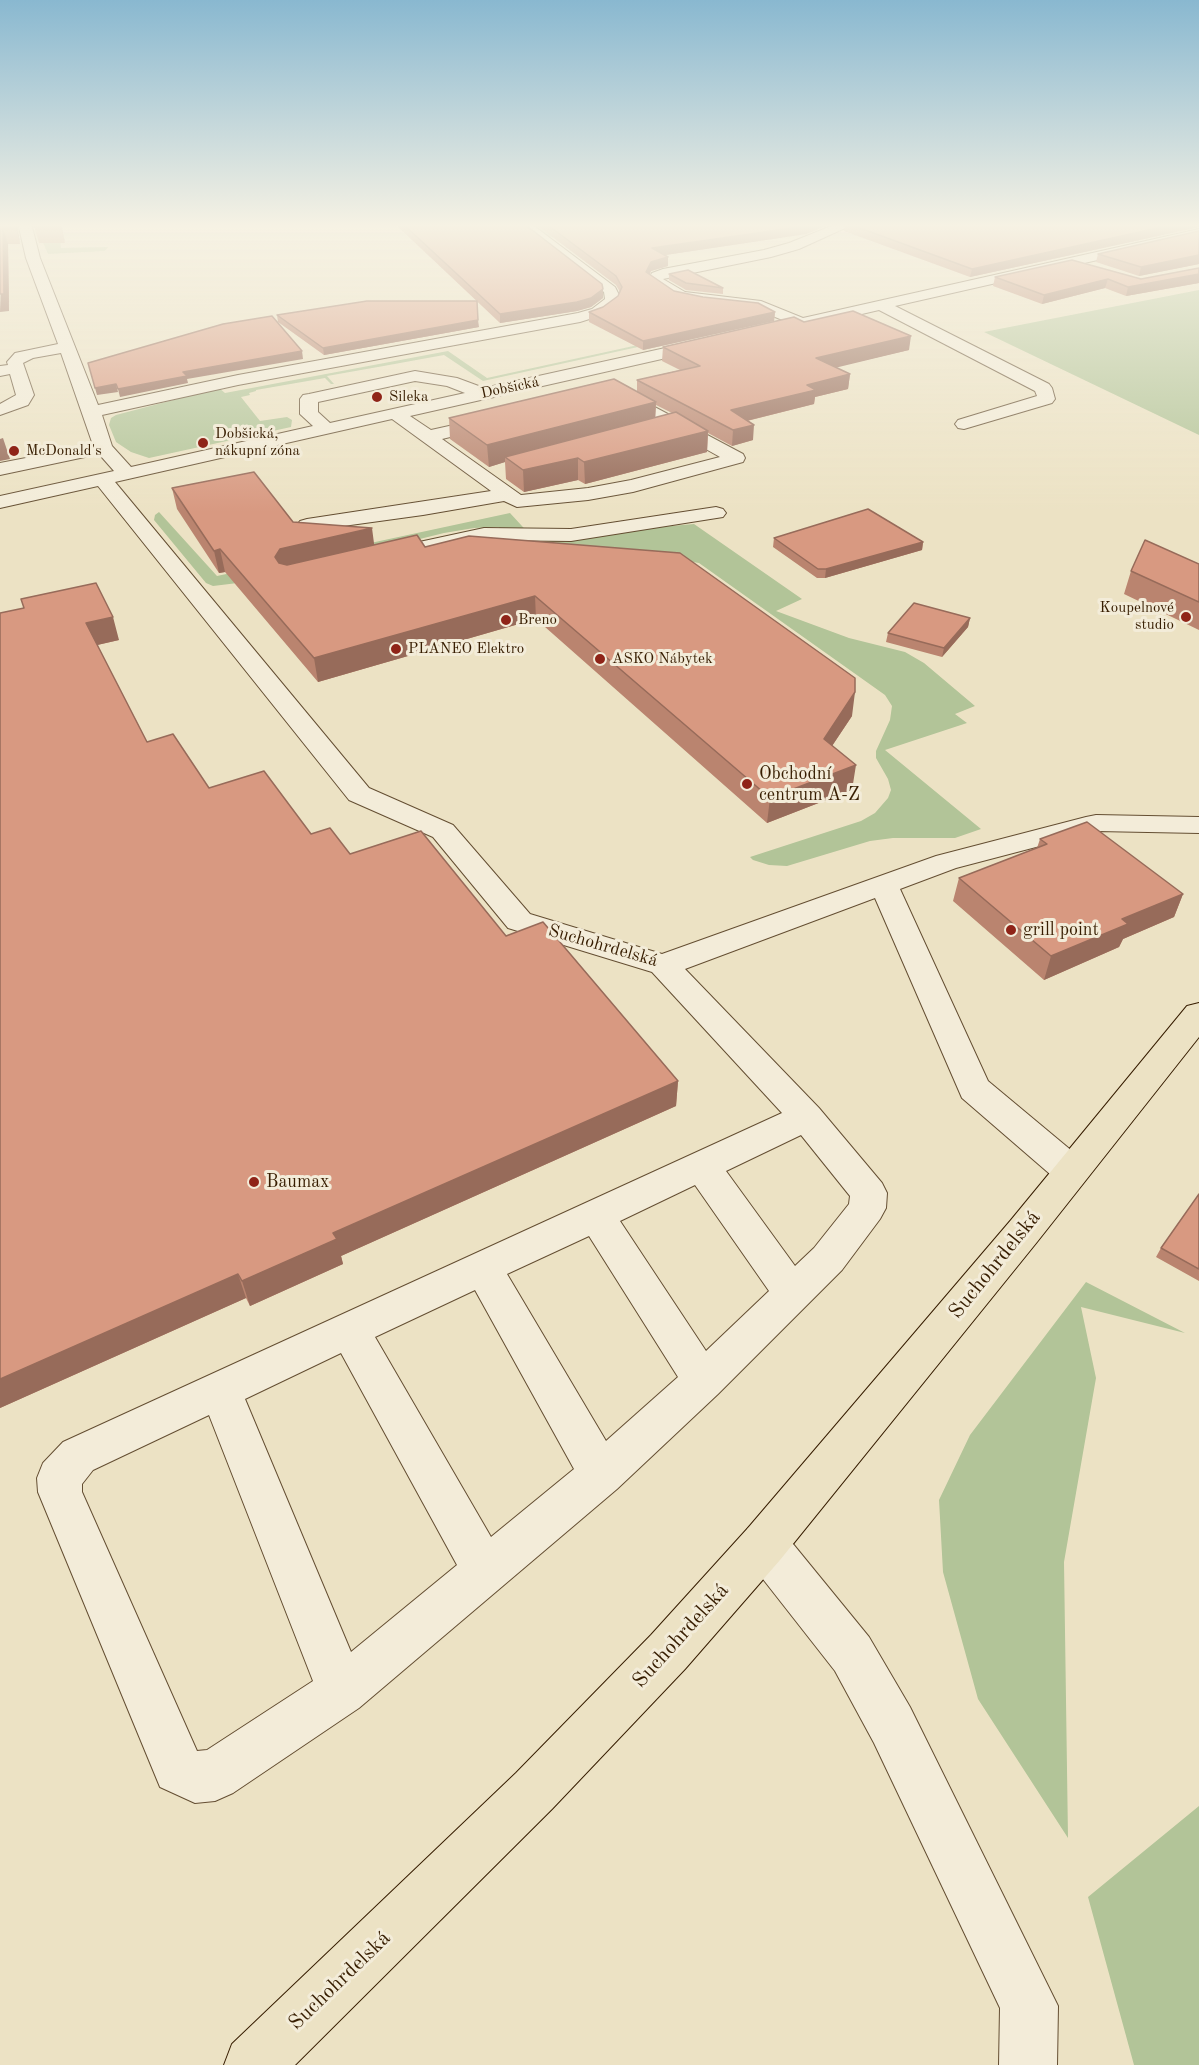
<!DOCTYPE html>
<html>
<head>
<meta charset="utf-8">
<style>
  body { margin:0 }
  canvas { display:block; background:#ece2c4 }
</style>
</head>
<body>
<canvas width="1199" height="2065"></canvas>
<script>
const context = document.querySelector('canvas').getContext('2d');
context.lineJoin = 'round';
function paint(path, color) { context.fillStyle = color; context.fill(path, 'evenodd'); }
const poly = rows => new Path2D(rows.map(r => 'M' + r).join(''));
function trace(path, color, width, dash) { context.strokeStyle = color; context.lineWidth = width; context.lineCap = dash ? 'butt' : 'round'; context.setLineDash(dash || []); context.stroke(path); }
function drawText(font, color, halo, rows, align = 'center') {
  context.font = font + ' "Old Standard TT",serif'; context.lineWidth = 6; context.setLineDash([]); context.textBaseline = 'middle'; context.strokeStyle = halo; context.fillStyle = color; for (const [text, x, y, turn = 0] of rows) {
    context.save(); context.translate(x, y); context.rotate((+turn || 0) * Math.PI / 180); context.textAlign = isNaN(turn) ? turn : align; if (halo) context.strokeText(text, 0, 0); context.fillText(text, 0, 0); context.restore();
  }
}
const green = poly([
  [528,223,542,223,610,263,679,338,483,381,444,355,378,367,327,376,334,384,331,384,325,378,256,390,256,391,249,393,250,395,241,397,260,421,287,417,292,420,291,427,149,458,131,452,116,442,109,425,111,418,116,415,219,388,225,393,448,351,487,378,670,338,631,295,555,237,547,238],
  [36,227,59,228,61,248,108,247,105,251,48,254],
  [1199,290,1199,435,984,332],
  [159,512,217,576,510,513,533,538,694,524,802,599,776,611,849,638,905,652,924,663,975,706,955,714,967,723,885,750,981,829,955,838,893,838,870,841,787,866,769,865,753,860,750,857,861,821,875,813,888,798,891,790,888,779,876,758,876,751,890,720,892,706,885,695,699,563,622,550,493,539,499,527,474,528,444,533,246,582,213,586,206,583,154,520,155,515],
  [1086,1282,1185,1333,1081,1307,1096,1378,1064,1562,1068,1838,978,1699,943,1572,939,1500,970,1435],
  [1199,1806,1199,2065,1134,2065,1088,1897]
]);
const minor = poly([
  [18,223,31,223,40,258,98,405,238,375,578,313,592,309,605,299,604,292,516,223,530,223,615,287,620,297,616,304,602,315,580,322,238,385,102,415,112,446,131,467,313,426,300,414,300,399,303,395,309,394,415,371,457,378,484,388,706,339,712,341,714,344,712,347,706,349,410,416,431,430,494,416,500,417,503,421,500,425,442,439,521,495,588,488,631,480,720,457,611,396,608,392,611,388,617,387,743,454,745,458,743,462,633,492,588,500,517,507,504,501,423,515,307,531,300,529,297,525,300,521,307,519,491,491,392,419,115,482,369,788,453,825,530,914,662,954,936,856,1086,817,1096,815,1199,817,1199,833,1097,831,956,868,900,889,988,1081,1084,1161,1089,1171,1084,1181,1071,1185,1058,1181,962,1098,875,898,685,969,819,1108,882,1183,887,1193,886,1208,880,1219,842,1270,718,1394,617,1489,359,1708,233,1793,215,1801,195,1803,160,1787,38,1492,37,1478,43,1463,63,1442,782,1113,652,972,508,928,433,837,349,800,98,486,0,508,0,496,114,471,99,454,0,475,0,463,93,445,61,353,33,358,23,363,34,395,28,405,0,415,0,404,16,395,10,374,0,376,0,366,8,365,7,362,15,353,58,344,26,258,18,223],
  [415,381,447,386,465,393,330,423,318,412,318,402,415,381],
  [801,1135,850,1196,849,1204,814,1248,795,1266,726,1171,801,1135],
  [695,1185,769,1291,706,1351,620,1221,695,1185],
  [589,1236,678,1377,606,1441,507,1274,589,1236],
  [475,1290,574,1469,491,1537,375,1337,475,1290],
  [341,1353,457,1565,351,1652,245,1399,341,1353],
  [209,1415,313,1681,207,1750,197,1751,82,1492,82,1484,93,1470,209,1415],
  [839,223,856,223,799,249,771,257,663,279,685,292,761,301,803,318,1199,229,1199,237,895,306,1049,384,1052,388,1055,399,1052,403,964,429,958,428,955,424,958,420,1037,396,1035,391,879,310,802,328,758,310,703,304,675,298,648,280,652,273,663,269,764,250,789,243,839,223],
  [716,507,723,509,726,513,723,517,571,541,484,540,381,563,373,562,370,557,373,552,484,528,571,529,716,507],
  [764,1522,780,1528,869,1637,910,1707,1058,2006,1057,2065,999,2065,1000,2008,874,1743,835,1671,748,1560,741,1544,748,1528,764,1522]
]);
const major = poly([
  [1199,1003,1199,1037,1037,1242,780,1560,685,1669,552,1809,295,2065,224,2065,232,2044,516,1773,651,1635,748,1528,1011,1220,1187,1006,1199,1003]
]);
const wall = poly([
  [0,223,17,223,20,244,8,244,9,311],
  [33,223,61,223,65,243,39,243],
  [394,223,523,223,603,298,591,307,577,311,500,323],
  [534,223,833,223,806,234,665,255,668,257,668,266,651,271,650,274,674,291,775,312,774,321,643,350,589,322,589,312,603,307,618,296,620,292,616,285],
  [845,223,1199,223,1199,227,970,277,844,231],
  [1199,231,1199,264,1139,276,1096,262,1098,254],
  [1199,268,1199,283,1126,296,1105,288,1042,304,993,286,995,277,1141,279],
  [669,274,723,288,723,294,686,290,669,280],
  [277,315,479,327,324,355,278,322],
  [804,322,909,350,835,367,850,374,848,389,815,397,814,404,747,421,753,440,732,446,708,433,707,452,585,484,578,480,524,492,506,479,505,462,489,467,450,439,449,418,637,392,637,380,680,370,662,361,663,347],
  [656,405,672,413,655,418],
  [172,488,374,545,425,547,852,716,832,746,852,790,767,823,536,619,318,682,225,572,219,573,177,509],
  [774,538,923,542,922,550,825,578,817,578,773,547],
  [1199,564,1199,630,1124,594,1131,571],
  [21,599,119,640,97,645,147,742,209,788,311,834,506,936,678,1081,676,1106,341,1256,343,1264,250,1306,246,1298,0,1408,24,608],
  [970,618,968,627,942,657,886,642,888,633],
  [1040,839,1183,894,1174,917,1123,939,1119,947,1044,980,953,901,959,878,1037,848],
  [1199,1194,1199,1281,1156,1257,1161,1248]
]);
const shadedWall = poly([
  [15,223,17,223,20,244,16,228],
  [60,223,61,223,65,243],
  [813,223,833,223,806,234,652,257,652,248],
  [1180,223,1199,223,1199,227,970,277,972,269],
  [3,228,8,244,9,311,0,312],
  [1199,255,1199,264,1139,276,1141,267],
  [668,257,668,266,651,271,646,281,646,272,651,262],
  [1199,274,1199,283,1126,296,1128,287],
  [1108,279,1105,288,1042,304,1044,295],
  [603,289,603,298,591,307,577,311,500,323,500,314],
  [775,312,774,321,643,350,643,341],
  [478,320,479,327,324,355,323,348],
  [911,336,909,350,814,373,816,358],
  [302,351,303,359,187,379,188,383,120,397,118,389,183,372],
  [850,374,848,389,815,397,814,404,730,425,731,410,807,385],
  [116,384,118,392,97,395,95,388],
  [656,402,655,423,505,457,505,462,489,467,487,445],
  [754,425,753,440,732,446,733,430],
  [708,431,707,452,585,484,584,462],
  [3,438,10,459,0,461,0,439],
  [578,458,578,480,524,492,523,470],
  [372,528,375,551,284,572,275,557,280,549],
  [923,542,922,550,825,578,826,569],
  [220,549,225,572,219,573,214,551],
  [535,596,536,619,318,682,314,658],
  [113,617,119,640,93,646,86,623],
  [970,618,968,627,942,657,944,648],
  [855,692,852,716,820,764,824,739],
  [856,765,852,790,767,823,770,798],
  [1183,894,1174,917,1123,939,1119,947,1044,980,1051,956,1122,919],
  [678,1081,676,1106,341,1256,343,1264,250,1306,242,1281,333,1233],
  [238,1274,246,1298,0,1408,0,1379]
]);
const building = poly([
  [0,223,15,223,16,228,3,228,4,294,0,294,0,223],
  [33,223,60,223,61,226,34,227,33,223],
  [402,223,523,223,602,284,603,289,591,298,577,302,500,314,402,223],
  [545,223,813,223,806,226,652,248,668,257,651,262,646,272,674,291,703,297,758,303,775,312,643,341,589,312,603,307,618,296,622,287,616,276,545,223],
  [846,223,1180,223,972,269,846,223],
  [1199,231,1199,255,1141,267,1098,254,1199,231],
  [1072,260,1141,279,1199,268,1199,274,1128,287,1108,279,1044,295,995,277,1072,260],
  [688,270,723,288,686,283,669,274,688,270],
  [367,301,477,301,478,320,323,348,277,315,367,301],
  [853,311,911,336,816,358,850,374,807,385,816,390,731,410,754,425,733,430,637,380,700,366,663,347,794,317,804,322,853,311],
  [272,316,302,351,183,372,187,376,118,389,116,384,95,388,88,363,223,324,272,316],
  [614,379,656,402,487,445,449,418,614,379],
  [676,412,708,431,584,462,578,458,523,470,505,457,676,412],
  [254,472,293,522,372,528,280,549,275,557,279,563,287,565,417,535,425,547,469,536,680,553,855,678,855,692,824,739,856,765,770,798,535,596,314,658,220,549,214,551,172,488,254,472],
  [868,509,923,542,826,569,818,569,774,538,868,509],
  [1145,540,1199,564,1199,602,1131,571,1145,540],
  [96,583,113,617,86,623,147,742,173,734,209,788,264,771,311,834,330,828,350,854,421,831,506,936,543,922,678,1081,333,1233,337,1239,242,1281,238,1274,0,1379,0,613,24,608,21,599,96,583],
  [914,603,970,618,944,648,888,633,914,603],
  [1087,822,1183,894,1122,919,1128,924,1051,956,959,878,1047,844,1040,839,1087,822],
  [1199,1194,1199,1269,1161,1248,1199,1194]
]);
const markers = [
  [377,397,6,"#8f2418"],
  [203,443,6,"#8f2418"],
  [14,451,6,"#8f2418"],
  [1186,617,6,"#8f2418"],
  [506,620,6,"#8f2418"],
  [396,649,6,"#8f2418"],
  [600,659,6,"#8f2418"],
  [747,784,6,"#8f2418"],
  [1011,930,6,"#8f2418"],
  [254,1182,6,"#8f2418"]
];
const farStreetnames = [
  ["Dobšická",510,388,-12]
];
const farPoinames = [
  ["Sileka",389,397],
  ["Dobšická,",215,434],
  ["nákupní zóna",215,451],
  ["McDonald's",26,451],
  ["Koupelnové",1174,608,"right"],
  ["studio",1174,625,"right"],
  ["Breno",518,620],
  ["PLANEO Elektro",408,649],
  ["ASKO Nábytek",612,659]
];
const poiNames = [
  ["Obchodní",759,774],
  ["centrum A-Z",759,795],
  ["grill point",1023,930],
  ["Baumax",266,1182]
];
const streetNames = [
  ["Suchohrdelská",603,946,16]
];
const nearStreetnames = [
  ["Suchohrdelská",995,1265,-51],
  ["Suchohrdelská",681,1636,-48],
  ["Suchohrdelská",340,1981,-44]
];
paint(green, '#b2c498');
trace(minor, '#644e32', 2);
trace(major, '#371d01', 2);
paint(minor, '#f3ecd9');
paint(major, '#ece2c4');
paint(wall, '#ba846f');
paint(shadedWall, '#976b5a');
paint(building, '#d89981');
trace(building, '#976b5a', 1.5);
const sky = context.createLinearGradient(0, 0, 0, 512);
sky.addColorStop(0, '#89b8d0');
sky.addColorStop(0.44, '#f6f2e4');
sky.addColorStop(1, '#f6f2e400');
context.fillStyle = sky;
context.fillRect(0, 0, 1199, 512);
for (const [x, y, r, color] of markers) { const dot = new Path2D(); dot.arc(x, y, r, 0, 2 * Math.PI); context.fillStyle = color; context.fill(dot); trace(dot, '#f3ecd9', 2); }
drawText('15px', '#371d01', '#f3ecd9', farStreetnames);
drawText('15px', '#371d01', '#f3ecd9', farPoinames, 'left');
drawText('18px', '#371d01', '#f3ecd9', poiNames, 'left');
drawText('18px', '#371d01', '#f3ecd9', streetNames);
drawText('21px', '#371d01', '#f3ecd9', nearStreetnames);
</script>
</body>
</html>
